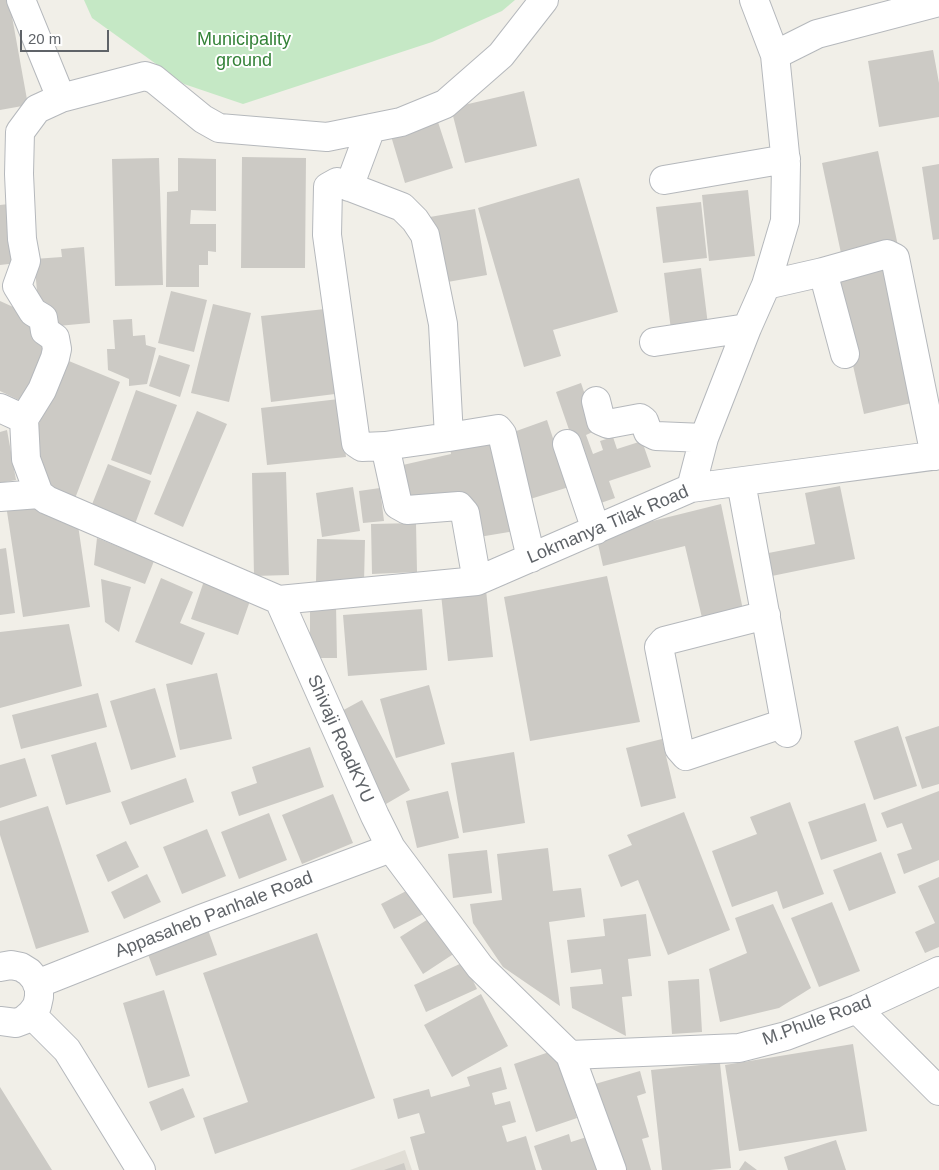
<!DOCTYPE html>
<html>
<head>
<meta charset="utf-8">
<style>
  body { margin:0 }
  #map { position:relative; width:939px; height:1170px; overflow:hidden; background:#f1efe8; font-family:Arial,sans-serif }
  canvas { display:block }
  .scale { position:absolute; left:20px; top:30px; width:89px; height:22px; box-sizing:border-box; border:2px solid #5f6368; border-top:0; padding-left:6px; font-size:15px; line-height:18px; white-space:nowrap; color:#5f6368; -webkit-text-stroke:4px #fff; paint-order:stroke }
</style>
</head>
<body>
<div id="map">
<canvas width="939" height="1170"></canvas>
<div class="scale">20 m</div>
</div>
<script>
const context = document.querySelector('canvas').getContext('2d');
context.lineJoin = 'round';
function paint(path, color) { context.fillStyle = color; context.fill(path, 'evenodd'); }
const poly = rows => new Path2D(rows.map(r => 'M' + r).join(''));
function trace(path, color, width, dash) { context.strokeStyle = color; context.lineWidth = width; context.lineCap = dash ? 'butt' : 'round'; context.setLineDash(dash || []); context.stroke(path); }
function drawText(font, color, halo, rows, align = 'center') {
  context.font = font + ' Arial,sans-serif'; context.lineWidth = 4; context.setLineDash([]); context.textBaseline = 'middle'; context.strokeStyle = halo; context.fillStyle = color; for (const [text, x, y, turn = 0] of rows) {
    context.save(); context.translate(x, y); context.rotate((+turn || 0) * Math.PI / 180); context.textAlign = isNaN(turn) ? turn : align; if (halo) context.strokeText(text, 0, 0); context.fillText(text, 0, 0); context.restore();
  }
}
const education = poly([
  [405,1150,412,1170,350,1170]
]);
const green = poly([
  [84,0,515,0,502,11,432,42,243,104,184,84,92,18]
]);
const building = poly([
  [0,0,9,0,28,105,0,110],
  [933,50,939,83,939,117,879,127,868,61],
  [524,91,537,146,465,163,451,108],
  [438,122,453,168,405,183,391,136],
  [878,151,898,246,842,258,822,163],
  [242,157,306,158,305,268,241,268],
  [159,158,163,285,115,286,112,159],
  [178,158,216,159,216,211,191,210,190,224,216,224,216,252,208,251,208,265,199,265,199,287,166,287,167,192,178,191],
  [939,164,939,239,933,240,922,167],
  [579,178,618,312,553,330,561,356,524,367,478,208],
  [748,190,755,256,709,261,702,195],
  [701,202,707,258,663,263,656,207],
  [9,204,17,263,0,265,0,205],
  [475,209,487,275,442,283,430,217],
  [84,247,90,323,47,327,39,312,34,259,62,257,61,249],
  [888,260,920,401,864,414,832,273],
  [701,268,708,325,671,330,664,273],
  [171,291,207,300,194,352,158,343],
  [0,301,42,320,52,343,25,403,0,391],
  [213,304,251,313,229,402,191,393],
  [325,309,335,394,271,402,261,316],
  [132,319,133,336,145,335,146,345,156,348,147,384,129,386,129,379,108,370,107,349,115,349,113,320],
  [159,355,190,365,180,397,149,386],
  [64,359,120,382,74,501,47,491,32,465,40,443,33,439],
  [581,383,597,430,586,435,593,454,603,450,600,441,613,437,617,449,642,441,651,467,609,481,615,498,595,505,556,392],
  [136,390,177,405,151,475,111,460],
  [339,399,346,457,267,465,261,408],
  [197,411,227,424,183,527,154,514],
  [547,420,569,487,527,500,508,434],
  [7,430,16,480,0,483,0,432],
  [489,433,515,531,479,537,469,498,409,503,394,467,451,454,450,445],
  [108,464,151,481,135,524,91,507],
  [286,472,289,575,254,576,252,473],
  [840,486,855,559,762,578,758,555,815,544,805,493],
  [353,487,360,531,322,537,316,493],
  [380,488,384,521,363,523,359,491],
  [38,500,39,512,78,525,90,607,23,617,6,505],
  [721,504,743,610,703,622,685,546,603,566,596,535],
  [416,523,417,572,372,574,371,524],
  [97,538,154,561,145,584,94,565],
  [317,539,365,540,364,583,316,582],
  [6,548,15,613,0,615,0,549],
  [607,576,640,722,530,741,504,597],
  [161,578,193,592,180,623,205,633,192,665,135,642],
  [101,579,131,587,119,632,105,622],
  [204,581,251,598,238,635,191,619],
  [486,590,493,657,448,661,441,594],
  [336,604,337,658,310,658,310,605],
  [422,609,427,670,348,676,343,615],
  [69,624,82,686,0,708,0,632],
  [217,673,232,739,180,750,166,684],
  [429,685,445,744,396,758,380,699],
  [155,688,176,757,131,770,110,701],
  [98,693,107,727,21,749,12,715],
  [362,700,410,790,386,804,338,713],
  [898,726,917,786,874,800,854,741],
  [939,726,939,784,922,789,905,737],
  [662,739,676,798,641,807,626,748],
  [96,742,111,792,66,805,51,755],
  [310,747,324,787,239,816,231,792,257,783,252,767],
  [514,752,525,823,463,833,451,763],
  [25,758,37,796,0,808,0,765],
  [186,778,194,802,130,825,121,802],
  [448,791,459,838,417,848,406,801],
  [939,791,939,860,904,874,897,854,912,849,902,823,887,828,881,813],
  [333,794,353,843,302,864,282,815],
  [790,802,824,894,783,909,777,891,732,907,712,851,757,834,750,817],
  [865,803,877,841,821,860,808,822],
  [48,806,89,932,36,949,0,835,0,821],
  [684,812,730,930,668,955,638,880,621,887,608,855,632,845,627,835],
  [269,813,287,860,239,879,221,832],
  [207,829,226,876,182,894,163,847],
  [126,841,139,867,108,882,96,855],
  [548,848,553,891,581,888,585,917,549,922,560,1006,503,967,473,923,470,904,502,900,497,854],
  [487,850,492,893,453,898,448,854],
  [881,852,896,893,849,911,833,870],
  [147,874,161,902,124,919,111,892],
  [939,877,939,947,925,953,915,932,935,923,918,886],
  [416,886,429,911,394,929,381,904],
  [832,902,860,971,819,987,791,918],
  [773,904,811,988,779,1008,720,1022,709,969,747,953,735,918],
  [646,914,651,956,628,959,632,996,622,997,626,1036,572,1008,570,987,603,984,601,969,571,973,567,940,605,936,603,919],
  [433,916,455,953,423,974,400,937],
  [207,927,217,955,156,976,146,949],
  [317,933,375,1098,215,1154,203,1118,248,1102,203,973],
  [464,962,477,989,426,1012,414,985],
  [699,979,702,1032,672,1034,668,981],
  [164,990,190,1076,148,1088,123,1003],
  [481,994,508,1046,452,1077,424,1025],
  [853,1044,867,1131,739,1151,725,1065],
  [555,1050,577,1118,536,1132,514,1064],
  [720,1063,731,1168,710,1170,662,1170,651,1070],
  [501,1067,507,1089,492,1093,495,1105,510,1101,516,1122,502,1126,507,1142,526,1136,536,1170,419,1170,410,1137,425,1133,419,1113,398,1119,393,1099,429,1089,431,1097,470,1086,467,1077],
  [640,1071,646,1093,637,1096,649,1137,642,1139,651,1170,620,1170,595,1084],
  [0,1087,52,1170,0,1170],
  [183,1088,195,1117,161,1131,149,1102],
  [569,1134,571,1142,593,1135,604,1170,542,1170,534,1146],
  [836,1140,846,1170,788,1170,784,1157],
  [745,1161,757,1170,739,1170],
  [404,1163,406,1170,384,1170]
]);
const minor = poly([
  [21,0,61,98],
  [775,55,817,34,939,2],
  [664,180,786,159],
  [349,187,371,128],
  [823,272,887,254,895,258,935,456],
  [766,285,823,272,845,354],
  [654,342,747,328],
  [596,401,601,421,608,424,640,418,644,421,648,432,656,436,704,438],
  [0,408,24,419,26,459,39,494,47,500,279,600,375,816,391,848,480,967,570,1055,612,1170],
  [24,419,42,390,55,358,57,349,55,338,45,331,43,318,33,312,17,286,26,261,22,239,19,174,20,132,37,109,61,98,145,76,154,79,203,119,219,128,327,137,401,122,445,104,501,55,544,0],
  [567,444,596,530],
  [385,446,449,437],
  [741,482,787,733],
  [691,488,704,438,747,328,766,285,785,221,786,164,775,55,754,0],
  [0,497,39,494],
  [477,581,465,513,459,506,407,510,398,505,385,446,362,447,356,443,327,235,328,187,337,182,402,207,415,220,425,235,443,324,449,437,498,429,502,434,531,558],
  [279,600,477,581,691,488,939,455],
  [766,615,664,641,659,647,679,748,686,756,785,723],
  [0,967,11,965,21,967,29,972,35,979,39,988,39,997,37,1006,31,1014,24,1020,16,1023,0,1021],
  [37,984,201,919,391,848],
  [857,1009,939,1091],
  [31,1014,67,1050,141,1170],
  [570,1055,739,1048,786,1036,857,1009,939,971]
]);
const parkNames = [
  ["Municipality",244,40],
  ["ground",244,61]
];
const streetNames = [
  ["Lokmanya Tilak Road",608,525,-23],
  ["Shivaji RoadKYU",340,739,66],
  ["Appasaheb Panhale Road",214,915,-21],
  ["M.Phule Road",817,1021,-20]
];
paint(education, '#e1ded6');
paint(green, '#c5e8c5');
paint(building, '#cccac5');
trace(minor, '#b5b8bc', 30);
trace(minor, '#fff', 28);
drawText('18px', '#348238', '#fff', parkNames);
drawText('18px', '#5f6368', '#fff', streetNames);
</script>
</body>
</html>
